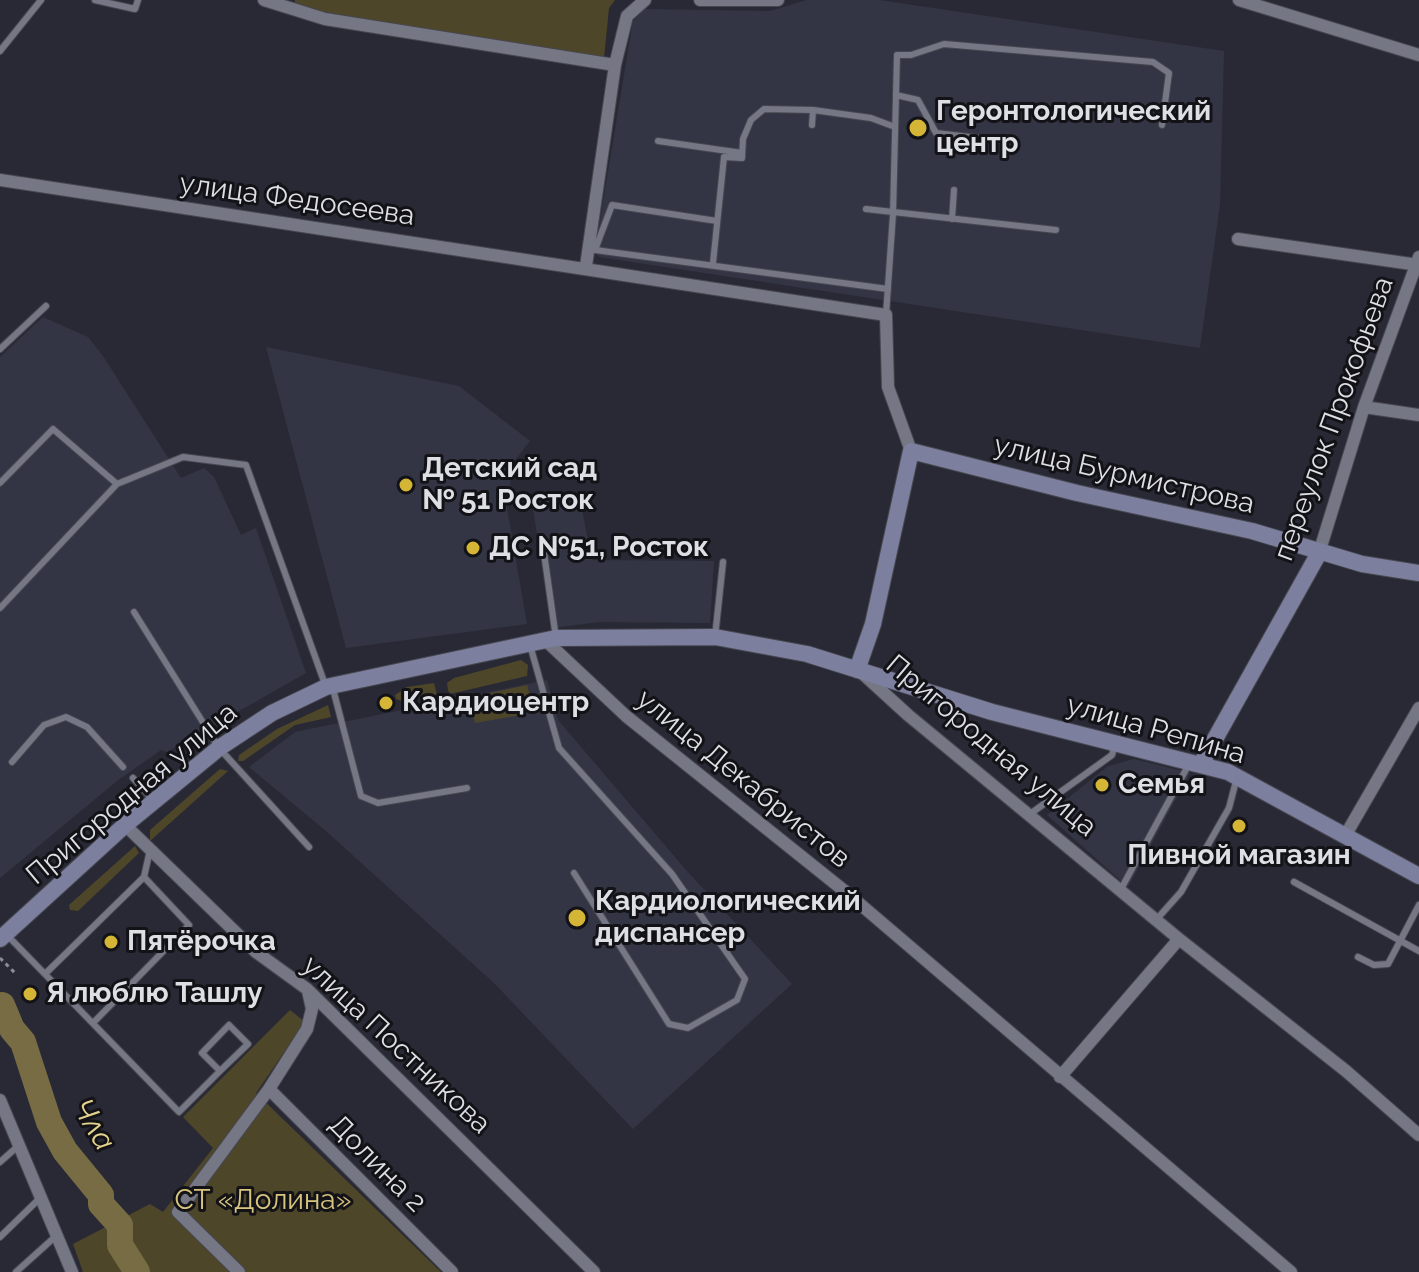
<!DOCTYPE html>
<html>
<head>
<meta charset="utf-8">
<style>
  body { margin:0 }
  canvas { display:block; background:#282934 }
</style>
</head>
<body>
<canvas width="1419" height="1272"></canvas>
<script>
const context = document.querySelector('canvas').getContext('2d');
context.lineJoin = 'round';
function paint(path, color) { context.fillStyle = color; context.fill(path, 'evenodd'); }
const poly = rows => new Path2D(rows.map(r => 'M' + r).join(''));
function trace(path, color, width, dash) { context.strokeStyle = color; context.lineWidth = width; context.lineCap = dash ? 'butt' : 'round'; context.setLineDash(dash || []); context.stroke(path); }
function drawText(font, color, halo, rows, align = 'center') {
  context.font = font + ' Raleway,sans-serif'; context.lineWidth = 6; context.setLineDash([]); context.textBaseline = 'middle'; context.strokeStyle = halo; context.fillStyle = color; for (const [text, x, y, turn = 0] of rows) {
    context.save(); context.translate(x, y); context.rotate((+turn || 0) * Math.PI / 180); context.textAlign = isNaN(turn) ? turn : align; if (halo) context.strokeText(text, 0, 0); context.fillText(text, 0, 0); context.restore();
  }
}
const built = poly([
  [807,0,879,0,1224,51,1220,204,1200,348,599,257,595,250,633,21,644,9,770,11],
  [43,317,88,337,103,356,181,478,204,468,214,477,241,535,256,528,306,673,167,752,161,750,117,781,0,878,0,357],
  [266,347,459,386,530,441,513,463,507,508,527,624,346,648],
  [579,495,592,560,714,561,710,623,599,622,552,628,532,503],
  [547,680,558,720,686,870,792,984,633,1129,495,984,326,831,249,767,295,732],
  [1134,759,1190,773,1128,887,1047,815,1108,766]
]);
const green = poly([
  [295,0,615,0,609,8,604,58,294,7],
  [521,660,528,665,527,676,450,694,448,690,447,683,454,678],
  [434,683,437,695,402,701,396,699,395,695,407,687],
  [527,685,534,710,530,712,504,701,454,708,453,701],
  [328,705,331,717,295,725,243,761,238,761,239,755,277,729],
  [504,707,521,715,475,723,473,713],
  [220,769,228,771,150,841,150,830],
  [135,846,139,853,78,911,70,910,69,905],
  [290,1010,305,1022,256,1093,441,1272,83,1272,73,1244,150,1204,163,1212,213,1148,183,1117]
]);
const river = poly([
  [2,1005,12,1029,23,1042,49,1122,65,1151,101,1195,101,1204,120,1225,120,1245,137,1272]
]);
const path = poly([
  [0,958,16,974]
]);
const lane = poly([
  [95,0,135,9,138,0],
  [0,51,41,0],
  [896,95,918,100,936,133,1003,141],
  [812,125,813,110],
  [658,141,742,153],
  [866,209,1056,230],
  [952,219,954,190],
  [717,221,612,205,595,250,888,289],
  [713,263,724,157,742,158,743,139,751,120,764,109,813,110,871,118,895,127],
  [886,315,893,214,897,55,911,55,944,44,1153,62,1169,73,1162,125],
  [0,349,46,306],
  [0,483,53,429,117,484],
  [544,553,556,638],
  [0,608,117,484,183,457,246,465,326,687],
  [134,612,219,748,309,847],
  [715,637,723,562],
  [530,645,559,748,672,874,745,979,737,1000,688,1028,669,1024,574,873],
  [333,689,361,796,378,803,467,788],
  [12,762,44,725,66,717,87,727,123,767],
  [133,778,152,799],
  [1030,814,1112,755,1115,744],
  [1294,882,1419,951],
  [1121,889,1189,764],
  [1156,920,1181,892,1229,808,1236,781],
  [6,934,179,1112,220,1071,248,1044,229,1025,202,1053,220,1071],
  [1358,957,1374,965,1388,964,1419,905],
  [45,974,144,877],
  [93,1023,189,925,144,877,150,850],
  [0,1162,17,1147],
  [0,1237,39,1199],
  [16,1272,56,1236]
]);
const street = poly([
  [264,0,325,19,615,65],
  [700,0,778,0],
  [1239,0,1419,55],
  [0,180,886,315,888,387,911,451],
  [1238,239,1419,265],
  [586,266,615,65,627,16,645,0],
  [1364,407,1419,415],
  [1319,553,1364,407,1419,257],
  [544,639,626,716,847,893,1291,1272],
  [862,673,908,715,1179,939,1346,1071,1419,1135],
  [125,825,256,952,307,989,594,1272],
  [1345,836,1419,708],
  [1060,1077,1179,939],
  [269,1089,452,1272],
  [0,1100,72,1272],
  [239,1272,178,1212,269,1089,307,1029,312,1009,308,991]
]);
const secondary = poly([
  [857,670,873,624,911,451,1077,493,1252,531,1362,564,1419,573],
  [1201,764,1319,553],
  [0,939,125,825,219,748,272,713,326,687,556,638,715,637,807,654,992,712,1228,772,1419,876]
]);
const markers = [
  [918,128,10,"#d5b535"],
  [406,485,8,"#d5b535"],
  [473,548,8,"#d5b535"],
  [386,703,8,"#d5b535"],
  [1102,785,8,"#d5b535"],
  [1239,826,8,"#d5b535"],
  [577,918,10,"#d5b535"],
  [111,942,8,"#d5b535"],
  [30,994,8,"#d5b535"]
];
const poiNames = [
  ["Геронтологический",936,112],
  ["центр",936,144],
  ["Детский сад",422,469],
  ["№ 51 Росток",422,501],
  ["ДС №51, Росток",489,548],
  ["Кардиоцентр",402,703],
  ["Семья",1118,785],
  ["Пивной магазин",1239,856,"center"],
  ["Кардиологический",595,902],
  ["диспансер",595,934],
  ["Пятёрочка",127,942],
  ["Я люблю Ташлу",46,994]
];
const streetNames = [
  ["улица Федосеева",297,200,8],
  ["переулок Прокофьева",1334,419,-70],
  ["улица Бурмистрова",1124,475,13],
  ["улица Репина",1156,730,16],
  ["Пригородная улица",991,746,40],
  ["улица Декабристов",743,779,39],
  ["Пригородная улица",132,794,-40],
  ["улица Постникова",396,1045,43],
  ["Долина 2",377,1164,45]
];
const parkNames = [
  ["СТ «Долина»",263,1201]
];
const waterNames = [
  ["Чла",93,1125,59]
];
paint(built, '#333545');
paint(green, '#4e4629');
trace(river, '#776c43', 26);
trace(lane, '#464750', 8);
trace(street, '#464750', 14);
trace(secondary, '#464750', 18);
trace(path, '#8a8b93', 3, [4, 4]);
trace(lane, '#767784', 6);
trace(street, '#767784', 12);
trace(secondary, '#7d7f9e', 16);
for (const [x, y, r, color] of markers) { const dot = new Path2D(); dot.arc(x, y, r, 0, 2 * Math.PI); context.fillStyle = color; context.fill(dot); trace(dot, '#121217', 3); }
drawText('bold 28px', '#dedfe5', '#121217', poiNames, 'left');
drawText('28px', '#dedfe5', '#121217', streetNames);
drawText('28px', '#d6c47f', '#121217', parkNames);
drawText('italic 30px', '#e5d28d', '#121217', waterNames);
</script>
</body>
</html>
